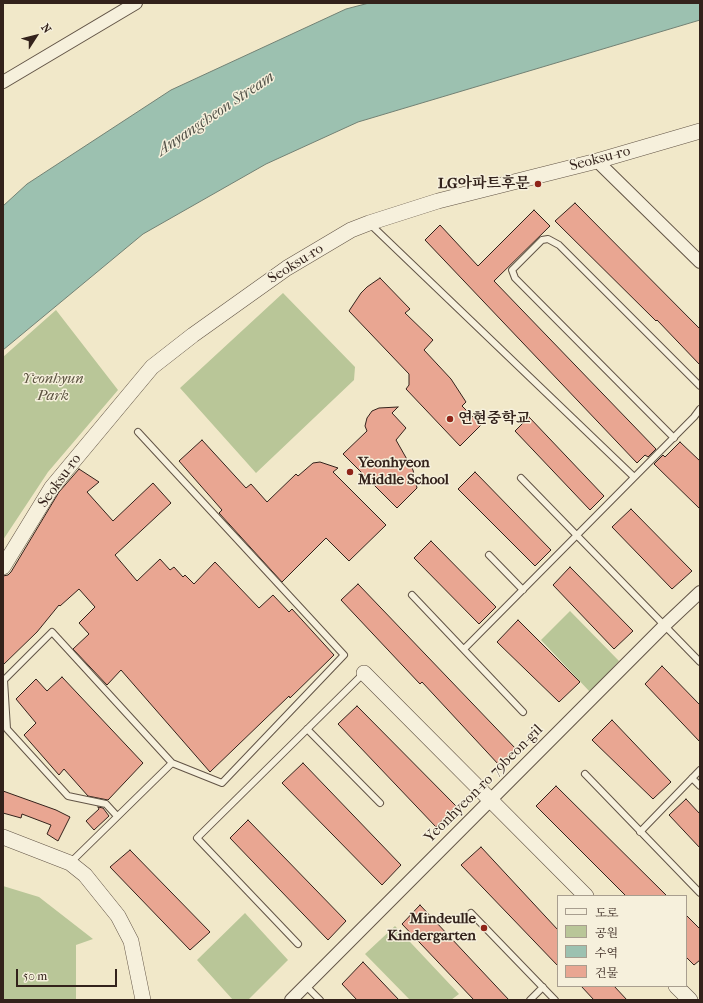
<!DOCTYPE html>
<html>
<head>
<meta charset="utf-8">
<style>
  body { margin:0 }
  #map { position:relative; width:703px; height:1003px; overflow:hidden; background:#f1e8c9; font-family:"IM FELL French Canon","Noto Serif KR",serif }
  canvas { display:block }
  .frame { position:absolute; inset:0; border:4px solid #33221b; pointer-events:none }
  .legend { position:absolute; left:557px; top:895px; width:130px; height:92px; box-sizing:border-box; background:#f6f0dc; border:1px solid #a89e8f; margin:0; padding:5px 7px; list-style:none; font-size:12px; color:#33221b }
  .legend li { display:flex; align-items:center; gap:8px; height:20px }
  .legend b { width:20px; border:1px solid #a89e8f }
  .north { position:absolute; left:16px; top:16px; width:40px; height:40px; -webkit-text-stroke:3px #f6f0dc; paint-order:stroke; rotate:54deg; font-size:11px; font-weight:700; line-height:16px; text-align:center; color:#33221b }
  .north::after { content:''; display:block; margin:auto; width:14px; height:18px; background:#33221b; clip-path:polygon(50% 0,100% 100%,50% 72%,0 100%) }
  .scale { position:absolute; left:16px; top:969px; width:101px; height:18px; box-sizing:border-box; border:2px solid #33221b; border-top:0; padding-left:5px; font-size:12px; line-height:14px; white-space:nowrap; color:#33221b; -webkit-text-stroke:3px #f6f0dc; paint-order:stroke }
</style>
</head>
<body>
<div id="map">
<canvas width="703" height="1003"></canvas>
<div class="frame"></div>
<ul class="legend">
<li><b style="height:5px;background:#f6f0dc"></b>도로</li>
<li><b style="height:11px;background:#b9c698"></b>공원</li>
<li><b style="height:11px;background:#9cc1b0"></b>수역</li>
<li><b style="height:11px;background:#e9a692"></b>건물</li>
</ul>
<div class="north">N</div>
<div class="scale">50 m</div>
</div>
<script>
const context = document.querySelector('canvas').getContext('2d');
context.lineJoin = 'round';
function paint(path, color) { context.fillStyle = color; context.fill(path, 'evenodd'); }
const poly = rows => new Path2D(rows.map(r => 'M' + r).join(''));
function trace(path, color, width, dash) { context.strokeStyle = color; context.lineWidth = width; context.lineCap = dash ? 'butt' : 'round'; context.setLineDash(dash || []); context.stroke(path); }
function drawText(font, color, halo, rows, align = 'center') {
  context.font = font + ' "IM FELL French Canon","Noto Serif KR",serif'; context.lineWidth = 3; context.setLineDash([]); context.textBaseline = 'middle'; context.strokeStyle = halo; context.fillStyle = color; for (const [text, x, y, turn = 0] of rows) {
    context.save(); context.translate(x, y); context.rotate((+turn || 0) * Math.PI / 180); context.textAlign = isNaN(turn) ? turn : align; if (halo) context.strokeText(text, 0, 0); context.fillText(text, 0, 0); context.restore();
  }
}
const green = poly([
  [283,293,355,367,354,380,256,473,180,388],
  [56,310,118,390,48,472,3,540,3,357],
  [570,611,619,661,590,692,541,640],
  [3,886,39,897,93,939,76,945,76,1000,3,1000],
  [245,913,288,960,248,1000,233,1000,197,960],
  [395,926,459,994,451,1000,410,1000,365,954]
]);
const water = poly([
  [369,3,700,3,700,20,358,122,266,164,143,234,3,350,3,206,27,184,171,90,346,9,369,3]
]);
const building = poly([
  [575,203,700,329,700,365,657,320,656,321,555,221,575,203],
  [534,210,550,226,494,281,656,449,648,457,645,455,637,463,425,240,440,225,478,266,534,210],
  [380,278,410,309,405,313,433,340,424,350,451,379,466,402,462,406,481,425,460,446,406,389,409,385,409,374,349,311,361,293,367,287,380,278],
  [398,407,392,413,406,428,396,440,413,470,417,488,397,508,343,454,367,431,365,426,367,418,372,411,379,408,398,407],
  [529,417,604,496,590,510,515,431,529,417],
  [202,440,246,488,251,484,267,502,296,474,298,476,313,463,320,462,338,468,333,472,386,525,349,561,326,538,282,582,219,513,222,510,179,461,202,440],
  [680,442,700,461,700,509,654,464,663,455,665,457,680,442],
  [79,469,99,482,87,492,113,521,153,483,171,503,115,555,137,581,160,559,170,570,174,567,183,577,185,575,194,584,215,562,259,608,273,595,289,612,292,609,334,655,290,698,289,696,210,772,121,670,107,685,73,649,89,634,79,623,95,607,79,589,60,606,59,605,37,632,3,665,3,576,8,575,11,572,59,492,79,469],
  [475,472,551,550,535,566,458,489,475,472],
  [631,509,692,571,672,589,612,527,631,509],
  [431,541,496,607,479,624,414,558,431,541],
  [570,567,633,631,614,649,553,585,570,567],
  [358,584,516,749,499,765,422,682,420,684,341,600,358,584],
  [518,620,580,682,559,702,497,642,518,620],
  [662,666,700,705,700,742,645,684,662,666],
  [62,677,143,763,108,800,88,796,64,769,59,775,24,735,36,723,16,699,36,679,47,691,62,677],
  [357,706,456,806,436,827,338,724,357,706],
  [612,720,671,782,653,799,592,740,612,720],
  [303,763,401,865,382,885,282,783,303,763],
  [556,786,667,896,626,896,536,806,556,786],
  [3,791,56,810,70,817,58,841,47,834,51,825,22,814,21,818,3,813,3,791],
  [686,799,700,814,700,848,669,815,686,799],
  [98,807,103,808,109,816,94,830,86,821,99,809,98,807],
  [248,820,346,921,328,940,230,838,248,820],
  [481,847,558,930,558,966,461,865,481,847],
  [130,850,210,932,190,950,110,867,130,850],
  [420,905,509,1000,474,1000,402,924,420,905],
  [686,915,700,929,700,960,694,965,686,957,686,915],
  [363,962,399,1000,357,1000,342,984,363,962],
  [581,986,614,986,627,1000,594,1000,581,986]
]);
const service = poly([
  [369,223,634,477],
  [674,438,515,278,512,270,542,240,548,239,559,245,700,386],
  [521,478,700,662],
  [489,555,523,590],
  [412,595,523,712],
  [464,649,694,417,700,409],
  [307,729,380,803],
  [585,774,700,893],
  [692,778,700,786],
  [117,816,106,804,68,796,7,729,4,680,52,632,172,763],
  [640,832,700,770],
  [70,863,172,763,222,783,344,655,138,432],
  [471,913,555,1000],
  [298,944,197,838,364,673],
  [306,986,320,1000],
  [530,1000,543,987]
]);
const minor = poly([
  [3,82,136,3],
  [597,161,700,262],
  [291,1000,664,626,700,592]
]);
const tertiary = poly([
  [3,567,52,487,152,367,193,335,287,268,351,230,369,223,438,201,597,161,700,131],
  [364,673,586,896],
  [3,837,70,863,85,875,118,916,131,941,143,1000],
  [676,986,690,1000]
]);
const markers = [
  [538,184,4,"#8f2418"],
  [450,419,4,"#8f2418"],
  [350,472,4,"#8f2418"],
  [484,928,4,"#8f2418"]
];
const streetNames = [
  ["Seoksu-ro",600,159,-15],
  ["Seoksu-ro",296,264,-32],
  ["Seoksu-ro",60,481,-54],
  ["Yeonhyeon-ro 79beon-gil",484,784,-45]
];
const poiNames = [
  ["LG아파트후문",530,184],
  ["연현중학교",458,419,"left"],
  ["Yeonhyeon",358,463,"left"],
  ["Middle School",358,480,"left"],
  ["Mindeulle",476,919],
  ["Kindergarten",476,936]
];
const parkNames = [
  ["Yeonhyun",53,379],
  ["Park",53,396]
];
const waterNames = [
  ["Anyangcheon Stream",216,114,-34]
];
paint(green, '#b9c698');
paint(water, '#9cc1b0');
trace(water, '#728174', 1);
paint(building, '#e9a692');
trace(building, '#33221b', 1);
trace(service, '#625446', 8);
trace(minor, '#625446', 14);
trace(tertiary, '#625446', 16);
trace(service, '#f6f0dc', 6);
trace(minor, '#f6f0dc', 12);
trace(tertiary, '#f6f0dc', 15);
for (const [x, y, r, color] of markers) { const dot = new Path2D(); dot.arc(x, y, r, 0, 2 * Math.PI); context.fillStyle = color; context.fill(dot); trace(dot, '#f6f0dc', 1.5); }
drawText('15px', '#33221b', '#f6f0dc', streetNames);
drawText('bold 15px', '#33221b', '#f6f0dc', poiNames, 'right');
drawText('italic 15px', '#5b5340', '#f6f0dc', parkNames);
drawText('italic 16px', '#525248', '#f6f0dc', waterNames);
</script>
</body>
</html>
